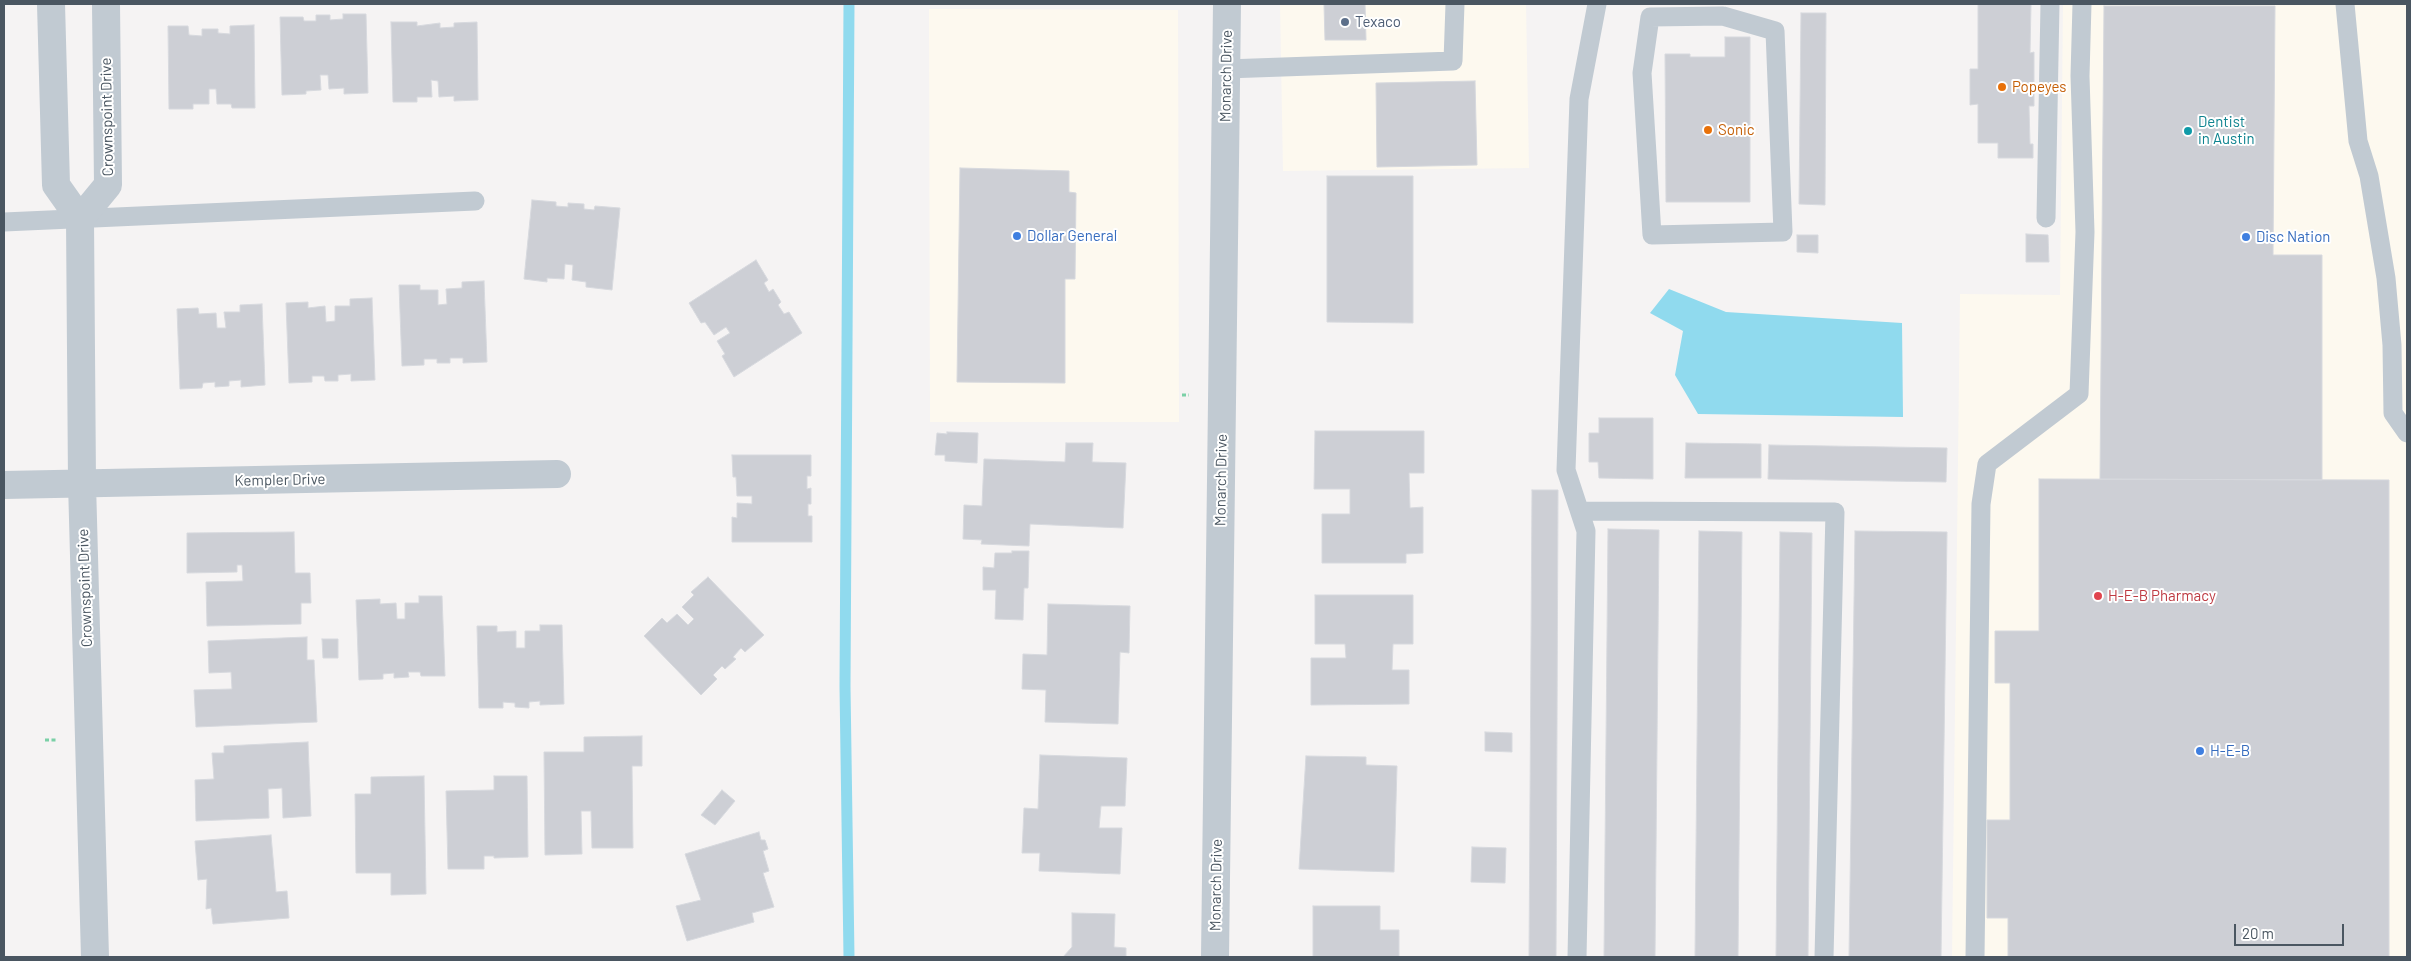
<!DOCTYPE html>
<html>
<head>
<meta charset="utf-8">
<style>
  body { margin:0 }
  #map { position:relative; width:2411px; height:961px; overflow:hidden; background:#f5f3f3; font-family:Barlow,sans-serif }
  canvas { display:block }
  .frame { position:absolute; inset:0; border:5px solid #4a5661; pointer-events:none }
  .scale { position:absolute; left:2234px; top:924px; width:110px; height:22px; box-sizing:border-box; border:2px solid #4a5661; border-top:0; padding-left:6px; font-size:15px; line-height:18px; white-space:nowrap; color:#4a5661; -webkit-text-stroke:4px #fff; paint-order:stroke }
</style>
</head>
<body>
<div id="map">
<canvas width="2411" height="961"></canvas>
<div class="frame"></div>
<div class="scale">20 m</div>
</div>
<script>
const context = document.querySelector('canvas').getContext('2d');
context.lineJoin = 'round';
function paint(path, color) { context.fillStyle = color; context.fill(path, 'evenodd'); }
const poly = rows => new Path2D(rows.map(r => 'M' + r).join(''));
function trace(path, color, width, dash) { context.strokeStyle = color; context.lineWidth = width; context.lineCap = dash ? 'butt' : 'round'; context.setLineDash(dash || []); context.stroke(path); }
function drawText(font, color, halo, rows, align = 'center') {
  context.font = font + ' Barlow,sans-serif'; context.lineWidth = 4; context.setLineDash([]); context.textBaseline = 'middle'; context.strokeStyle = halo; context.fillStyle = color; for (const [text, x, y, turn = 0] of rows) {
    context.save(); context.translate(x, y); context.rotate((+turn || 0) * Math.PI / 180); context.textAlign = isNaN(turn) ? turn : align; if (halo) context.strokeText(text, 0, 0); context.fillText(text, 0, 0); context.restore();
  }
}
const commercial = poly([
  [1280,4,1526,4,1529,168,1283,171],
  [2063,4,2407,4,2407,957,1952,957,1960,294,2060,295],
  [929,9,1178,10,1179,422,930,422]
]);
const water = poly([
  [1669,289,1726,312,1902,323,1903,417,1698,414,1675,375,1683,331,1650,313]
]);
const stream = poly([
  [849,957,845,686,849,4]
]);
const building = poly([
  [1324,4,1365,4,1366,40,1325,40,1324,4],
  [1978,4,2031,4,2030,53,2034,52,2034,106,2029,106,2030,144,2033,144,2033,158,1998,158,1998,143,1978,143,1978,104,1970,105,1970,69,1978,69,1978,4],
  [2104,6,2275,6,2273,255,2322,255,2322,480,2100,479,2104,6],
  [1801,13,1826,13,1825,205,1799,204,1801,13],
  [343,14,366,14,368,93,344,94,344,88,329,89,328,75,320,75,321,90,306,91,306,94,282,95,280,17,303,17,304,21,316,21,316,15,330,15,330,20,343,19,343,14],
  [391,22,417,22,417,26,440,23,440,28,454,27,454,23,477,22,478,100,454,101,454,96,439,97,438,81,431,80,432,97,417,97,417,102,393,102,391,22],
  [254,25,255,108,232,108,231,104,217,104,216,89,209,89,209,104,193,104,193,109,169,109,168,26,188,26,189,35,202,36,202,29,218,29,218,33,230,34,230,26,254,25],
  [1725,37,1750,37,1750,202,1666,202,1665,54,1690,54,1690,57,1725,57,1725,37],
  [1475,81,1477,165,1377,167,1376,83,1475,81],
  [960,168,1069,171,1069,192,1076,193,1075,279,1065,279,1065,383,957,382,960,168],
  [1327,176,1413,176,1413,323,1327,322,1327,176],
  [532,200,556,202,556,206,568,207,568,203,584,204,584,209,594,210,595,206,620,208,612,290,586,287,586,282,572,280,573,265,565,264,564,279,547,278,547,282,524,279,532,200],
  [2026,234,2048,235,2049,262,2026,262,2026,234],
  [1797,235,1818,235,1818,253,1797,252,1797,235],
  [756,260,768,280,764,283,769,292,773,289,781,302,778,305,784,314,789,312,802,333,734,377,722,356,725,354,717,341,730,333,726,327,714,335,705,322,701,323,689,303,756,260],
  [484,281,487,362,463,363,463,358,450,358,450,363,437,363,437,359,424,359,424,365,402,366,399,285,420,285,420,290,438,290,438,305,447,304,446,289,462,288,462,282,484,281],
  [372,298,375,380,351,381,351,374,338,375,338,381,325,381,324,376,312,376,312,382,289,383,286,303,308,302,308,308,325,306,326,322,335,321,335,306,350,306,350,299,372,298],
  [262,304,265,385,241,387,241,380,229,381,229,386,215,387,215,382,203,383,202,388,180,389,177,309,198,308,199,314,216,313,217,328,226,328,224,312,240,312,240,305,262,304],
  [1599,418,1653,418,1653,479,1599,478,1598,462,1589,462,1589,433,1599,433,1599,418],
  [1315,431,1424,431,1424,473,1409,473,1410,508,1423,507,1423,553,1406,554,1406,563,1322,563,1322,514,1350,514,1350,489,1314,489,1315,431],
  [947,432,978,433,977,463,945,461,945,455,935,455,937,433,947,434,947,432],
  [1066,443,1093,443,1092,462,1126,463,1123,528,1030,524,1029,546,981,544,982,540,963,539,964,505,982,506,984,459,1065,462,1066,443],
  [1686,443,1761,444,1761,478,1685,478,1686,443],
  [1769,445,1947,448,1946,482,1768,479,1769,445],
  [732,455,811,455,811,476,807,476,807,489,811,488,811,504,808,504,808,516,812,516,812,542,732,542,732,517,737,518,737,503,752,504,752,496,737,496,736,477,733,477,732,455],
  [2039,479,2389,480,2389,957,2008,957,2008,918,1987,918,1987,820,2010,820,2010,683,1995,683,1995,631,2039,631,2039,479],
  [1532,490,1558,490,1556,957,1529,957,1532,490],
  [1608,529,1659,530,1655,957,1604,957,1608,529],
  [1699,531,1742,532,1738,957,1695,957,1699,531],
  [1855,531,1947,532,1941,957,1849,957,1855,531],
  [294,532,295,573,310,573,311,603,301,603,301,624,207,626,206,582,243,581,242,565,237,565,237,572,187,573,187,533,294,532],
  [1780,532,1812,533,1808,957,1776,957,1780,532],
  [1012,551,1029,551,1028,588,1024,588,1023,620,995,619,996,590,983,590,983,567,994,568,995,553,1012,553,1012,551],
  [708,577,764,635,745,652,741,648,733,657,736,659,725,669,722,666,713,675,717,679,701,695,644,636,662,618,667,623,677,614,688,625,694,619,682,607,694,595,691,592,708,577],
  [1315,595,1413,595,1413,644,1393,644,1392,670,1409,670,1409,704,1311,705,1311,658,1346,658,1345,644,1315,644,1315,595],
  [419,596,442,596,445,676,421,676,420,672,408,672,409,677,394,678,394,673,383,674,383,679,359,680,356,600,380,599,380,604,396,603,397,619,405,619,405,603,419,603,419,596],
  [1048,604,1130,606,1129,653,1120,652,1118,724,1045,722,1046,690,1022,689,1023,654,1047,655,1048,604],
  [540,625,562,625,564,704,540,705,540,701,529,702,529,708,515,707,515,703,503,702,503,708,479,708,477,626,497,626,497,632,516,631,516,648,525,648,525,631,540,631,540,625],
  [307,637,307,660,314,660,317,722,196,727,194,690,232,689,231,672,209,673,208,641,307,637],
  [322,639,338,639,338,658,323,658,322,639],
  [1485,732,1512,733,1512,752,1485,751,1485,732],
  [642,736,642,766,632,766,633,848,592,848,591,811,581,811,582,854,545,855,544,752,584,752,584,737,642,736],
  [308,742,311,816,283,818,282,788,268,789,269,818,196,821,195,780,214,779,212,753,224,753,224,746,308,742],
  [1040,755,1127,758,1125,806,1101,806,1099,828,1122,828,1120,874,1039,871,1040,853,1022,853,1024,808,1038,809,1040,755],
  [1306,756,1366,757,1366,765,1397,766,1394,872,1299,869,1306,756],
  [424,776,426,894,391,895,391,873,356,873,355,794,371,794,371,777,424,776],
  [494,776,527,776,528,857,494,858,494,856,484,856,484,869,448,869,446,791,494,790,494,776],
  [722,790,735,801,715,825,701,815,722,790],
  [759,832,761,840,765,840,768,849,763,851,769,871,763,873,774,907,752,913,754,922,687,941,676,906,701,900,685,854,759,832],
  [271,835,276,892,287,891,289,918,213,924,211,908,206,909,207,879,198,880,195,841,271,835],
  [1472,847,1506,848,1505,883,1471,882,1472,847],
  [1313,906,1380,906,1380,930,1399,930,1399,957,1313,957,1313,906],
  [1072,913,1115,914,1114,947,1126,948,1126,957,1063,957,1072,947,1072,913]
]);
const path = poly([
  [1182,395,1189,395],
  [45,740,57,740]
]);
const service = poly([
  [2345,4,2358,141,2369,176,2386,278,2392,345,2393,413,2407,433],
  [1723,16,1775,31,1783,232,1652,235,1642,73,1650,17,1723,16],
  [1226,69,1453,61,1455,4],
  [2046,218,2050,4],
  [4,222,475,201],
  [1580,511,1835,512,1824,957],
  [1577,957,1586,531,1566,470,1579,99,1597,4],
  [1975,957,1981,504,1987,464,2079,394,2085,232,2080,76,2082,4]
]);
const minor = poly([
  [51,4,56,185,80,219,82,483,95,957],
  [80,219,108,185,106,4],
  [4,485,557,474]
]);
const tertiary = poly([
  [1215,957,1227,4]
]);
const markers = [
  [1345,22,5,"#5c6f8a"],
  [2002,87,5,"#e8710a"],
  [1708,130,5,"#e8710a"],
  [2188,131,5,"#0f9aa8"],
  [1017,236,5,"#3f7fe0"],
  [2246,237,5,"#3f7fe0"],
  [2098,596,5,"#e0444e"],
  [2200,751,5,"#3f7fe0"]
];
const serviceNames = [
  ["Texaco",1355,22]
];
const streetNames = [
  ["Monarch Drive",1226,76,-89],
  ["Crownspoint Drive",107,117,-91],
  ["Kempler Drive",280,480,-1],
  ["Monarch Drive",1221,480,-89],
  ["Crownspoint Drive",85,588,-92],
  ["Monarch Drive",1216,885,-89]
];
const foodNames = [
  ["Popeyes",2012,87],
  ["Sonic",1718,130]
];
const cultureNames = [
  ["Dentist",2198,122],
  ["in Austin",2198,139]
];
const shopNames = [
  ["Dollar General",1027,236],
  ["Disc Nation",2256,237],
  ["H-E-B",2210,751]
];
const healthNames = [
  ["H-E-B Pharmacy",2108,596]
];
paint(commercial, '#fdf9ef');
paint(water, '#90daee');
trace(stream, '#90daee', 11);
paint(building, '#cdcfd5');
trace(building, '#d7d9de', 1);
trace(path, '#7ad0a6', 3, [4, 2.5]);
trace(service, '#c1cad2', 19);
trace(minor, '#c1cad2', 28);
trace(tertiary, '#c1cad2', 28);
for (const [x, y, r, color] of markers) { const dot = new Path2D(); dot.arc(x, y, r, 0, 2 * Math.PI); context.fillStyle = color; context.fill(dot); trace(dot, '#fff', 2); }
drawText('15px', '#4e5e75', '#fff', serviceNames, 'left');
drawText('15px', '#4a5661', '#fff', streetNames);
drawText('15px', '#c56008', '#fff', foodNames, 'left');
drawText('15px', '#0d838f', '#fff', cultureNames, 'left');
drawText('15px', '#366cbe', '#fff', shopNames, 'left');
drawText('15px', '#be3a42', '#fff', healthNames, 'left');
</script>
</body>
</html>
